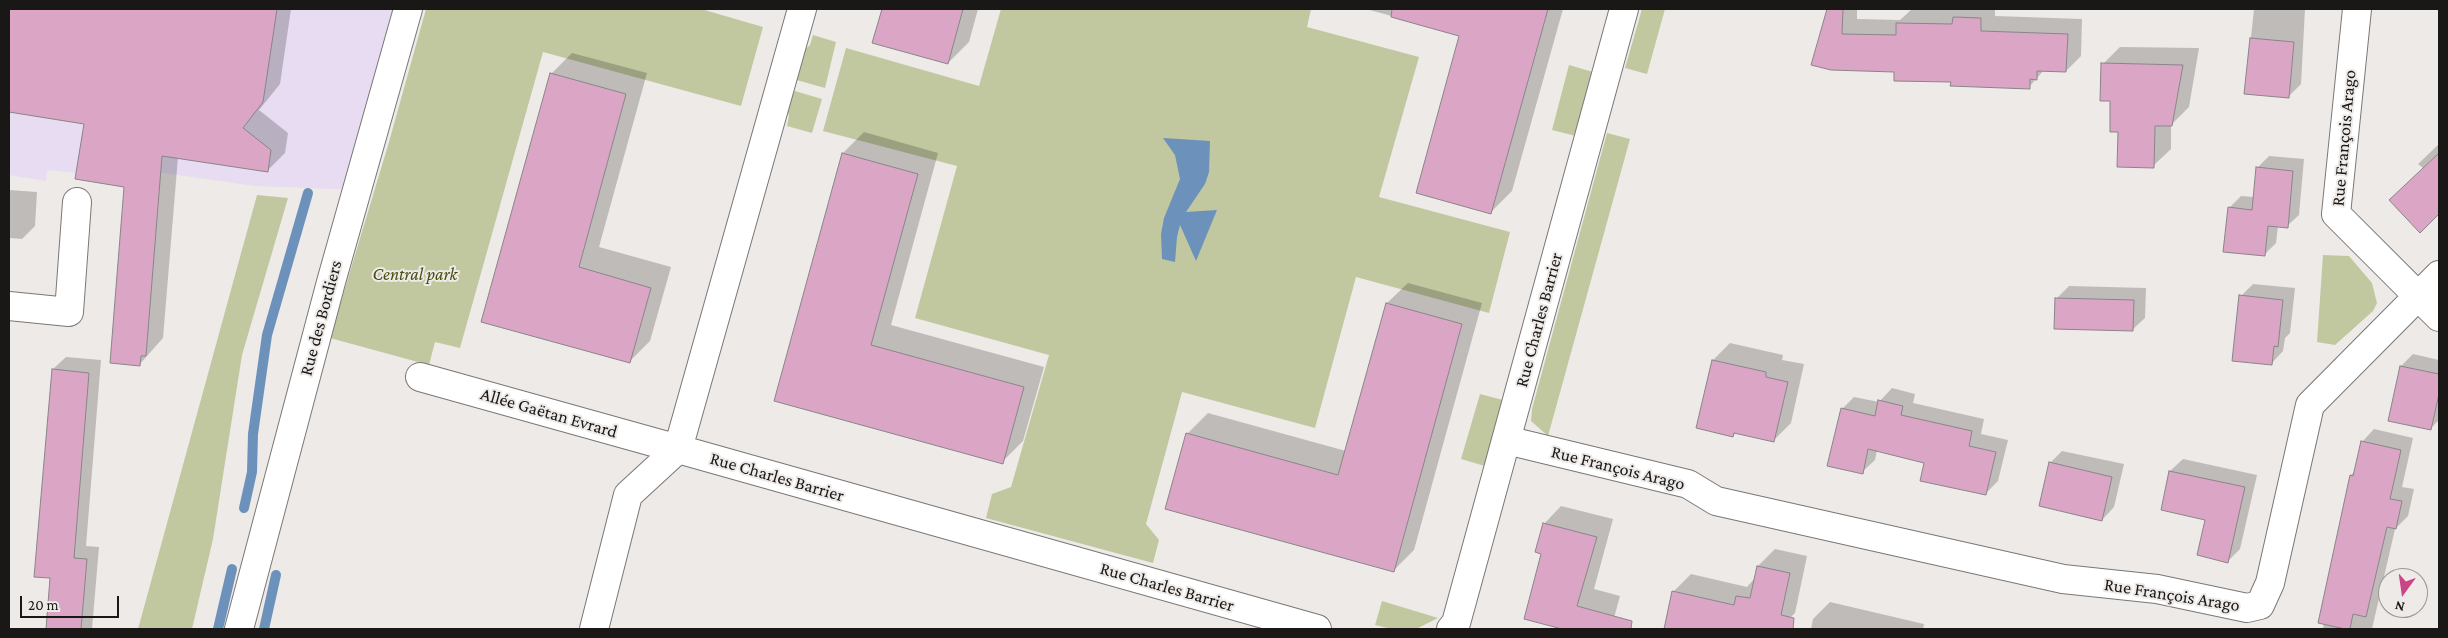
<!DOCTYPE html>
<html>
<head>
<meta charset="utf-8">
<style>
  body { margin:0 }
  #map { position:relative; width:2448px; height:638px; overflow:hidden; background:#eeeae8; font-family:"Crimson Pro",serif }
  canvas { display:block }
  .frame { position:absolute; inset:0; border:10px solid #191817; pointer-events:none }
  .north { position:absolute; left:2378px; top:568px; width:50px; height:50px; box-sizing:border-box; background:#eeeae8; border:1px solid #999694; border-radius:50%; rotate:194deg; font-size:14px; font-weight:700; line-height:20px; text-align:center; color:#191817 }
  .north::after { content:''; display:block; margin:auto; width:18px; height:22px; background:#ca4587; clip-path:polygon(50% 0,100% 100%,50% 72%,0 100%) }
  .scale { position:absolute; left:20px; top:596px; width:99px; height:22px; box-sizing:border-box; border:2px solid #191817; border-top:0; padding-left:6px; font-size:15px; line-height:18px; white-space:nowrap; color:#191817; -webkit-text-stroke:4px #eeeae8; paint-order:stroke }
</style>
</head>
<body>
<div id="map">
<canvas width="2448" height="638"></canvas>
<div class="frame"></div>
<div class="north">N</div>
<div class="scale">20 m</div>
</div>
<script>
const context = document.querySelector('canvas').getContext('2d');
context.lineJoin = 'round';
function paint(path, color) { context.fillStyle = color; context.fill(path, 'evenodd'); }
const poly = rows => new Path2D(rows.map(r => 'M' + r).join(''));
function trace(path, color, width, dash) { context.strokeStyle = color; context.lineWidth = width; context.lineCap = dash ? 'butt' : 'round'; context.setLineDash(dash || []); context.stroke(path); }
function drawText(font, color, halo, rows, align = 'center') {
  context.font = font + ' "Crimson Pro",serif'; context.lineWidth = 4; context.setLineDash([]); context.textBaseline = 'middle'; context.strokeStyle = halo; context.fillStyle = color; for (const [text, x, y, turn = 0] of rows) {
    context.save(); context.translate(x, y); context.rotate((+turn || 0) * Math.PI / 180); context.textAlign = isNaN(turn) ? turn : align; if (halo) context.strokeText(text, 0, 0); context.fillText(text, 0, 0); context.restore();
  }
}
const commercial = poly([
  [9,9,408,9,356,190,255,186,128,168,76,173,47,170,46,181,9,175]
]);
const green = poly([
  [426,9,701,9,763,27,741,106,543,52,460,348,435,342,429,365,330,338,389,142],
  [1001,9,1311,9,1307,27,1419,57,1379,197,1510,232,1489,313,1356,277,1315,428,1182,392,1146,524,1159,540,1153,563,986,518,992,494,1011,487,1049,355,915,318,957,166,823,131,846,48,979,86],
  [1642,9,1665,9,1647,74,1625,68],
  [813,35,836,42,825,88,793,79,798,56,810,45],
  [1569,65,1593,72,1576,136,1552,130],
  [788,89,822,99,812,133,787,126,789,116,786,104],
  [1607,133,1630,139,1548,436,1531,421,1532,409],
  [257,195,288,198,242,355,213,539,192,629,138,629],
  [2323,255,2349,256,2372,283,2377,303,2373,311,2335,345,2317,342],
  [1480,394,1503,400,1485,466,1461,459],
  [1382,601,1438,618,1416,629,1392,629,1375,625]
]);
const water = poly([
  [1163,138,1210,141,1209,172,1205,184,1186,212,1217,210,1196,261,1180,225,1177,237,1175,262,1162,259,1161,234,1164,218,1180,179,1175,155]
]);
const shadow = poly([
  [9,9,291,9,280,84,259,110,288,133,285,153,267,171,178,157,163,338,139,365,126,186,85,123,9,106],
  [883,9,978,9,969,42,948,63,874,42],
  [1366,9,1563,9,1512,191,1491,212,1461,35],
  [1828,9,1857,9,1857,19,1900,20,1912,9,1995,9,1995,16,2082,19,2081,56,2066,71,2044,70,2029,87,1952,81,1896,71,1813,64],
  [2254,9,2305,9,2301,84,2289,96,2245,93],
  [2120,47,2199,48,2189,107,2171,125,2171,149,2153,166,2119,131,2103,64],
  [572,53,647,73,599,247,671,267,650,341,629,362,483,321,551,74],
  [864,132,938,153,891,325,1044,367,1023,441,1002,462,776,400,843,153],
  [2439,144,2439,211,2419,230,2423,168,2418,164],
  [2269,156,2304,159,2299,215,2287,226,2278,226,2276,243,2264,255,2229,208,2241,196,2254,197,2257,168],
  [9,190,37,192,35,226,22,239,9,238],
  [1408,283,1482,303,1414,550,1393,571,1187,434,1208,413,1346,451,1387,303],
  [2253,284,2295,288,2290,333,2285,338,2283,351,2271,364,2241,296],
  [2069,286,2146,288,2145,318,2132,330,2056,299],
  [1730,343,1783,355,1782,360,1804,364,1791,423,1773,441,1736,432,1733,436,1713,360],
  [2413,354,2439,360,2439,420,2430,429,2401,366],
  [66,357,101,360,86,546,99,547,92,629,47,629,51,577,53,369],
  [1892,388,1915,394,1913,403,1984,419,1981,434,2008,440,1998,481,1986,493,1925,462,1877,450,1875,460,1862,472,1842,409,1854,397,1879,402],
  [2374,429,2413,438,2402,487,2414,489,2408,516,2395,529,2372,629,2323,629,2341,517,2351,475,2355,471,2362,442],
  [2062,451,2124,464,2114,507,2102,520,2050,463],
  [2183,459,2257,475,2240,549,2228,561,2207,519,2162,509,2170,471],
  [1561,506,1613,519,1594,589,1620,596,1611,629,1566,629,1526,618,1543,553,1544,524],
  [1775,549,1807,556,1795,613,1778,629,1766,628,1765,629,1665,629,1673,592,1691,574,1747,587,1754,579,1758,566],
  [1830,602,1924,624,1923,629,1811,629,1813,619]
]);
const stream = poly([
  [244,508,252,472,253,434,267,335,308,193],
  [218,629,232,569],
  [264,629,276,575]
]);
const building = poly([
  [9,9,277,9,263,102,243,128,271,150,268,172,162,156,146,356,141,356,140,366,110,363,124,187,75,179,84,124,9,112,9,9],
  [882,9,963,9,948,64,872,43,882,9],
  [1392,9,1548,9,1491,214,1416,193,1459,36,1391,17,1392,9],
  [1827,9,1843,9,1842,34,1896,35,1896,23,1952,24,1953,17,1981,18,1981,31,2068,34,2066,72,2037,71,2037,80,2030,79,2030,89,1950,86,1951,82,1894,81,1894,72,1831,70,1811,65,1827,9],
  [2250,38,2294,42,2289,98,2244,94,2250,38],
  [2101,63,2183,65,2172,126,2155,126,2154,168,2117,167,2118,132,2110,132,2110,101,2100,101,2101,63],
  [550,73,626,94,579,267,651,288,630,363,481,322,550,73],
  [842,153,918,174,871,345,1024,387,1003,464,774,401,842,153],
  [2439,153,2439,214,2420,233,2389,200,2439,153],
  [2256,167,2293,171,2288,228,2268,226,2265,256,2223,252,2228,207,2252,210,2256,167],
  [2239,295,2283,300,2278,347,2274,346,2272,365,2232,361,2239,295],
  [2055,298,2134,300,2133,331,2054,329,2055,298],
  [1386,303,1462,324,1394,572,1165,509,1186,433,1338,475,1386,303],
  [1712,360,1766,372,1766,377,1788,382,1774,442,1734,433,1733,437,1696,428,1712,360],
  [2400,366,2439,374,2439,394,2431,430,2388,421,2400,366],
  [52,369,89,373,74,558,87,559,81,629,46,629,50,578,34,577,52,369],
  [1878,400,1903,406,1901,415,1972,431,1969,446,1996,452,1986,495,1920,481,1924,463,1868,449,1863,474,1827,466,1841,408,1875,416,1878,400],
  [2361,441,2401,450,2390,499,2402,501,2396,529,2387,527,2366,617,2353,614,2350,629,2345,629,2318,623,2350,475,2353,476,2361,441],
  [2049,462,2112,477,2102,521,2039,506,2049,462],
  [2169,471,2245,487,2228,563,2197,555,2205,520,2161,510,2169,471],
  [1543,523,1597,537,1577,606,1632,621,1631,629,1562,629,1524,619,1541,554,1535,552,1543,523],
  [1757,566,1790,573,1781,615,1794,618,1793,629,1664,629,1672,591,1734,605,1736,596,1750,598,1757,566]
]);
const minor = poly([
  [802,9,678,449,1317,629],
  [2357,9,2336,214,2439,317],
  [9,306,69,312,77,202],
  [420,377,678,449],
  [1506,440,1688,484,1716,501,2063,579,2157,589,2247,608,2260,605,2270,583,2310,405,2439,275],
  [594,629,628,495,678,449],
  [1451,629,1456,623,1624,9]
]);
const tertiary = poly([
  [239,629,331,282,408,9]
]);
const streetNames = [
  ["Rue François Arago",2344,138,-85],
  ["Rue des Bordiers",321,318,-75],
  ["Rue Charles Barrier",1539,320,-75],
  ["Allée Gaëtan Evrard",549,413,16],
  ["Rue François Arago",1618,468,14],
  ["Rue Charles Barrier",777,477,16],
  ["Rue Charles Barrier",1167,587,16],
  ["Rue François Arago",2172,595,9]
];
const parkNames = [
  ["Central park",415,274]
];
paint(commercial, '#e7dcf1');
paint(green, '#c1c8a0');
paint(water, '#6c92bb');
paint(shadow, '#0003');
trace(stream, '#6c92bb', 10);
paint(building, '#dba6c6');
trace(building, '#888587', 1);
trace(minor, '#7a7775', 30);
trace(tertiary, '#7a7775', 30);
trace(minor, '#fff', 28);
trace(tertiary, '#fff', 28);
drawText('18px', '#191817', '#eeeae8', streetNames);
drawText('italic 18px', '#474d0d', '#eeeae8', parkNames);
</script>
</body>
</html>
